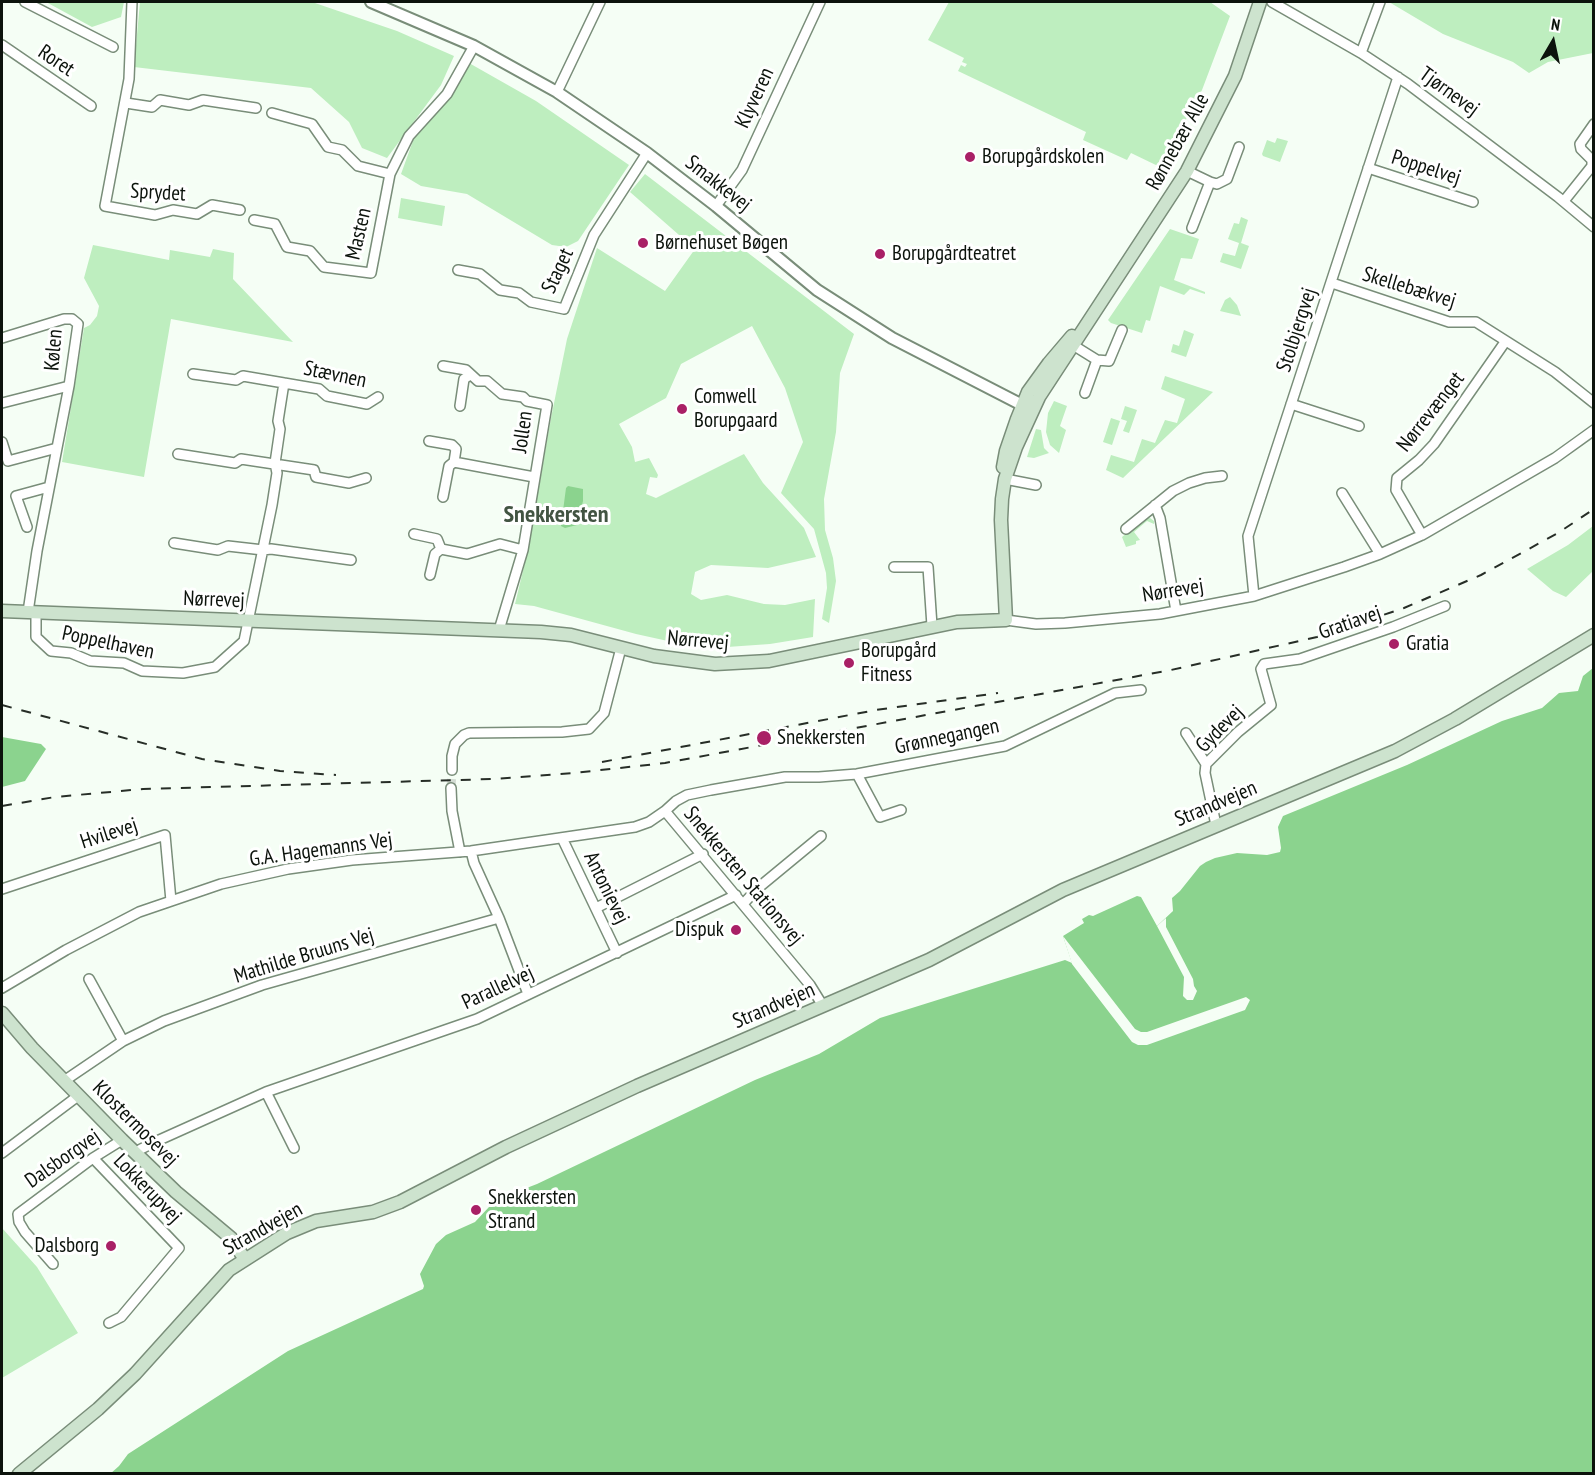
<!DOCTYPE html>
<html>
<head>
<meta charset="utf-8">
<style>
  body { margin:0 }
  #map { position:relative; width:1595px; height:1475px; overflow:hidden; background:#f5fef5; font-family:"PT Sans Narrow",sans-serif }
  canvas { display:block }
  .frame { position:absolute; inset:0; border:3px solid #0c130c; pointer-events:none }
  .north { position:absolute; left:1523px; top:12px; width:60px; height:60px; -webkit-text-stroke:4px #fff; paint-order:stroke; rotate:9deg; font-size:16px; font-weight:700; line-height:24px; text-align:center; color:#0c130c }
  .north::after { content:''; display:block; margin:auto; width:21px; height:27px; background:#0c130c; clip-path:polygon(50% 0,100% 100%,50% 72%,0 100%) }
</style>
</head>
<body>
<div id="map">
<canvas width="1595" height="1475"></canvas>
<div class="frame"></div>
<div class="north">N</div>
</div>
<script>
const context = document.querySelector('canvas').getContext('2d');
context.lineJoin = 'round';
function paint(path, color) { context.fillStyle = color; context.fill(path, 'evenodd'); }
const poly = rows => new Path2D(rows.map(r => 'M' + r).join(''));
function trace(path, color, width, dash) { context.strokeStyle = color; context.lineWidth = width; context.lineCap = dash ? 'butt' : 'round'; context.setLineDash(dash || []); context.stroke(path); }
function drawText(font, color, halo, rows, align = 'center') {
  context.font = font + ' "PT Sans Narrow",sans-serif'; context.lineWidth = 6; context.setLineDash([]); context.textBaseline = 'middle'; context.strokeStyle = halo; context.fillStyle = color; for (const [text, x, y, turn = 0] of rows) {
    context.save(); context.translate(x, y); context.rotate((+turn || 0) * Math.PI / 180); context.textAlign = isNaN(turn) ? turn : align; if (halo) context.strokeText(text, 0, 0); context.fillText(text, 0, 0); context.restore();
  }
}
const green = poly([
  [46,2,124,2,121,17,92,27],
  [140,2,312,2,397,31,454,56,441,85,387,158,362,148,349,122,311,88,134,67],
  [949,2,1210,2,1230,16,1202,90,1160,167,1131,153,1127,160,1083,140,1086,132,958,71,961,65,965,67,967,64,962,62,964,58,928,40],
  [1389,2,1593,2,1593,53,1548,62,1529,73,1513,62,1443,34],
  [469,63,536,101,629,165,578,241,566,247,552,245,467,194,421,186,401,174,414,138,451,94],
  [1277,138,1288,141,1280,162,1263,156,1262,154,1267,140,1275,143],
  [645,174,854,334,840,373,836,432,824,499,825,530,833,558,836,581,829,623,822,619,827,588,826,573,814,529,781,493,803,442,785,388,752,326,681,364,666,398,619,424,632,447,635,462,649,458,658,475,657,478,650,477,646,494,656,498,744,454,763,483,804,528,816,557,768,568,711,565,695,572,691,594,701,600,727,595,764,604,785,605,815,599,813,637,770,644,727,647,677,643,636,634,534,606,515,604,528,550,551,418,567,339,597,248,665,291,695,249,630,192],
  [401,198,445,206,442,226,398,218],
  [1241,217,1248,220,1241,243,1249,246,1241,269,1220,262,1223,253,1235,256,1239,243,1228,239,1234,223,1239,224],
  [1170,229,1199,239,1192,259,1181,258,1174,280,1205,292,1205,294,1190,289,1184,295,1160,286,1150,321,1146,320,1142,333,1111,323,1108,320],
  [93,245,169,260,170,250,210,257,213,249,234,253,233,279,293,342,171,319,144,477,62,462,84,328,90,325,97,316,99,306,84,278],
  [1230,297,1237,305,1241,316,1220,311,1225,300],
  [1184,330,1194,334,1186,357,1171,352,1173,344,1179,346],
  [1165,376,1213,392,1123,478,1106,470,1111,455,1134,462,1142,439,1155,443,1165,420,1177,423,1185,399,1161,389],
  [1054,401,1067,406,1060,426,1066,430,1059,453,1050,445,1046,432,1048,413],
  [1125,406,1137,410,1129,433,1123,431,1127,421,1121,419],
  [1111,418,1120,421,1112,445,1103,442],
  [1036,429,1041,430,1044,448,1049,453,1034,458,1027,457],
  [1150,518,1154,521,1154,524,1147,521,1134,532,1140,540,1136,541,1136,544,1126,547,1122,537,1145,519],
  [1593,526,1593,571,1566,597,1553,591,1527,569,1568,545],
  [2,1228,37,1267,78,1333,2,1378]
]);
const water = poly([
  [568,486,583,489,583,501,577,525,565,528,561,526,566,488],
  [1593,668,1593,1473,110,1474,119,1466,128,1454,288,1351,423,1289,424,1286,420,1274,436,1244,446,1235,475,1222,489,1207,506,1196,537,1184,755,1080,819,1054,880,1018,1065,960,1072,963,1063,936,1084,923,1082,919,1089,915,1093,916,1137,896,1141,897,1157,926,1173,911,1172,898,1180,891,1200,866,1206,862,1215,858,1237,853,1267,855,1280,852,1281,848,1278,827,1283,816,1407,765,1502,721,1542,708,1559,693,1578,691,1583,676],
  [2,737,41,744,46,749,25,781,2,787]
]);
const pier = poly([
  [1166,918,1166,927,1193,979,1194,986,1197,991,1193,1000,1187,1000,1183,996,1184,977,1157,926],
  [1063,936,1135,1029,1141,1032,1147,1032,1246,997,1250,1000,1245,1010,1147,1045,1138,1045,1132,1042,1072,964]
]);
const minorTunnel = poly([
  [451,788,452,770]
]);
const minor = poly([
  [25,2,113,47],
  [132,2,129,79,105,206,155,215,173,210,197,214,212,205,240,210],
  [1272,2,1361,53,1408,84,1558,197,1594,227],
  [2,45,91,106],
  [1361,53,1380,2],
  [557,92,600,2],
  [126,103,152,107,160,100,189,105,203,100,256,108],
  [272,113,312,124,328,147,342,150,358,166,390,174],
  [1368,168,1473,202],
  [1187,171,1210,182],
  [1564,201,1592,166,1592,160,1581,149,1580,144,1594,124],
  [716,206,742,170,820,2],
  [254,220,275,224,287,247,310,251,324,267,371,273,390,174,409,136,447,94,474,46],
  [1192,228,1210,182,1217,184,1227,179,1239,147],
  [458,270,480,274,500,290,519,293,531,302,564,309,594,235,647,153],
  [1332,283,1449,322,1476,322,1555,372,1594,403],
  [2,338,64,319,72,319,78,324,69,386,37,551,28,612],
  [1068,342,1097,360,1109,361,1122,330],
  [443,366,466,370,478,381,487,381,502,394,523,397,527,401,547,405,523,550,499,630],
  [193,374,236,380,243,376,319,389,327,396,367,404,378,397],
  [1085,393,1097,360],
  [2,403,69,386],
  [1291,404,1359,426],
  [460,406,464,379,470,375],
  [429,441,452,445,456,449,454,462,534,477],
  [2,442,8,461,57,448],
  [178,454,235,463,241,459,314,470,316,477,349,483,366,478],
  [1005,479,1036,485],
  [1342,493,1380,554],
  [443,497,449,466,454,462],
  [1155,505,1160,518,1176,611],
  [27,527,16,496,49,487],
  [1126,529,1173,491,1189,483,1205,478,1222,476],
  [414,534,437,539,441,549,467,554,500,544,523,550],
  [1422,535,1396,490,1397,478,1419,460,1434,444,1505,342],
  [174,543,218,550,228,546,263,550,271,549,351,560],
  [894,567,928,567,932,626],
  [430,575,435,554,441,549],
  [1254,596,1248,536,1398,77],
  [36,612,36,637,51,651,71,653,90,661,124,663,142,671,183,673,215,667,244,641,272,505,277,473,275,463,280,429,278,421,284,383],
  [1006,620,1036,624,1065,623,1160,614,1254,596,1344,567,1380,554,1422,535,1555,458,1594,430],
  [1186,733,1206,764],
  [452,770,452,756,455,744,464,735,469,733,562,732,589,729,604,713,621,648],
  [857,774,880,817,901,810],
  [451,788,452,811,460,852],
  [1216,825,1205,773,1206,764,1238,732,1271,705,1261,669,1264,664,1300,659,1393,627,1445,606],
  [562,838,617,953],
  [471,851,474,863,499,918,528,994],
  [2,889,165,835,171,901],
  [743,904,758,888,821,836],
  [596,908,703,854],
  [89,979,123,1041],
  [2,988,66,950,139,912,221,884,288,869,352,860,471,851,635,827,649,822,665,811],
  [823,1006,810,985,665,811,676,801,687,795,711,790,785,777,819,777,857,774,1005,746,1115,693,1141,690],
  [64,1081,123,1041,164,1021,262,985,499,918],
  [266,1092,294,1148],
  [2,1153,78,1096],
  [136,1153,141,1149,157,1141,266,1092,477,1019,736,895],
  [93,1158,179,1248,121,1317,109,1323],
  [53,1264,25,1232,19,1222,18,1214,93,1158,122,1140]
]);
const tertiary = poly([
  [371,2,474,46,557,92,647,153,716,206,817,290,892,338,1028,408]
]);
const secondary = poly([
  [1003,467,1006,451,1017,419,1028,392,1049,363,1072,336],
  [2,611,541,632,571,635,654,656,715,664,769,661,957,622,1006,620,1001,520,1002,499,1005,479,1016,447,1039,397,1187,171,1235,76,1260,2],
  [2,1013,32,1048,122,1140,176,1192,231,1238,244,1258],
  [19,1474,98,1409,135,1374,229,1270,287,1233,316,1221,373,1212,400,1202,506,1147,637,1086,929,960,1063,890,1395,751,1455,719,1594,635]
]);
const rail = poly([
  [2,705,202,759,280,771,336,775],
  [602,762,876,710,998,693],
  [2,806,55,797,143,789,493,779,574,773,665,763,1171,670,1317,637,1404,608,1481,575,1558,533,1594,509]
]);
const markers = [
  [970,157,6,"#a92066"],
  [643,243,6,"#a92066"],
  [880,254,6,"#a92066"],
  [682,409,6,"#a92066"],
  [1394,644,6,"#a92066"],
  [849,663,6,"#a92066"],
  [764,738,8,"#a92066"],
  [736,930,6,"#a92066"],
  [476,1210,6,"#a92066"],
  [111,1246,6,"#a92066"]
];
const streetNames = [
  ["Roret",56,61,34],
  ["Tjørnevej",1449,92,36],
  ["Klyveren",755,98,-65],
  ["Rønnebær Alle",1178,142,-61],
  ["Poppelvej",1426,168,18],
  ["Smakkevej",718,184,38],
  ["Sprydet",158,193,3],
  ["Masten",359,234,-77],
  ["Staget",558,271,-65],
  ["Skellebækvej",1409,288,17],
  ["Stolbjergvej",1297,330,-72],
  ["Kølen",54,350,-85],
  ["Stævnen",335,375,12],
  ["Nørrevænget",1431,412,-52],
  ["Jollen",523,432,-82],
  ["Nørrevej",1173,591,-9],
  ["Nørrevej",214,600,2],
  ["Gratiavej",1350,623,-19],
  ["Nørrevej",698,641,5],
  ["Poppelhaven",108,643,12],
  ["Gydevej",1220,729,-45],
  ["Grønnegangen",947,737,-12],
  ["Strandvejen",1216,804,-23],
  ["Hvilevej",109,834,-18],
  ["G.A. Hagemanns Vej",321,850,-8],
  ["Snekkersten Stationsvej",743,876,50],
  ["Antonievej",606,888,64],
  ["Mathilde Bruuns Vej",304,956,-17],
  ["Parallelvej",498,988,-25],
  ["Strandvejen",774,1006,-23],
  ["Klostermosevej",135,1124,45],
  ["Dalsborgvej",63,1159,-35],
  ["Lokkerupvej",147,1189,46],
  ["Strandvejen",263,1229,-29]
];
const poiNames = [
  ["Borupgårdskolen",982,157],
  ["Børnehuset Bøgen",655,243],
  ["Borupgårdteatret",892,254],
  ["Comwell",694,397],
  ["Borupgaard",694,421],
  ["Gratia",1406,644],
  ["Borupgård",861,651],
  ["Fitness",861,675],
  ["Snekkersten",777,738],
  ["Dispuk",724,930,"right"],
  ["Snekkersten",488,1198],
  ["Strand",488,1222],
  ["Dalsborg",99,1246,"right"]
];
const quarterNames = [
  ["Snekkersten",556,515]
];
paint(green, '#beeebf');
paint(water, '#8bd38e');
paint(pier, '#f5fef5');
trace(minorTunnel, '#d2dbd2', 9, [9, 4.5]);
trace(minor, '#798d79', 12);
trace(tertiary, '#798d79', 14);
trace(secondary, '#798d79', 15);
trace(minor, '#fff', 9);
trace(tertiary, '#fff', 10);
trace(secondary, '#cde3ce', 12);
trace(rail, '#272e27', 2, [10, 10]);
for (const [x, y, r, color] of markers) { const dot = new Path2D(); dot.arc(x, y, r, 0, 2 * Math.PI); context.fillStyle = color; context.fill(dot); trace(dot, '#fff', 2); }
drawText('21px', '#0c130c', '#fff', streetNames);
drawText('21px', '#0c130c', '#fff', poiNames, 'left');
drawText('bold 24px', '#425442', '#fff', quarterNames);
</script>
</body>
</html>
